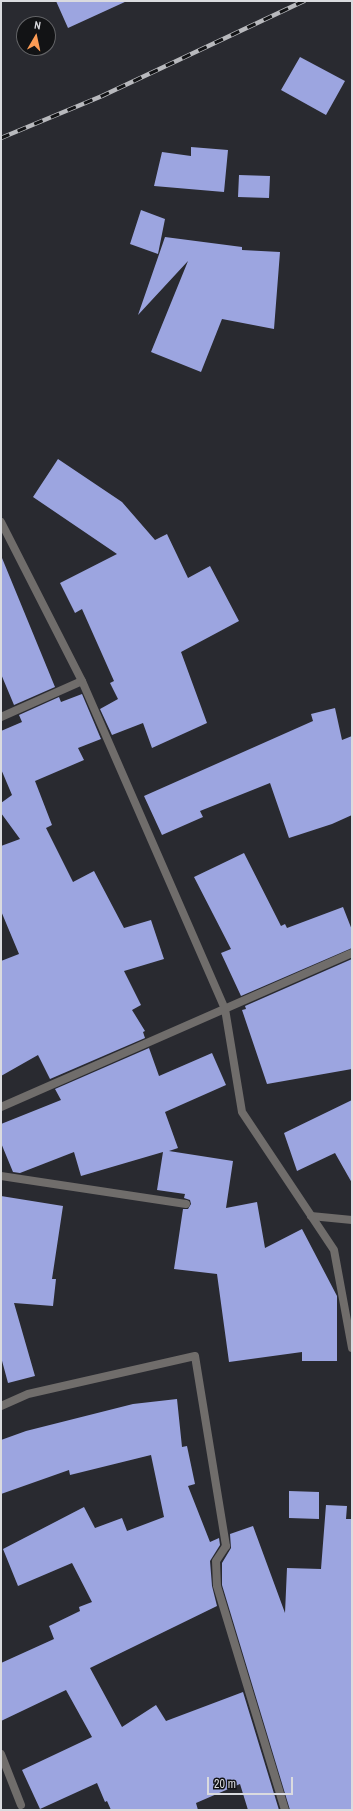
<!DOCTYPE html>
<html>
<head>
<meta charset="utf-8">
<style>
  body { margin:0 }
  #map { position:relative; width:353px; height:1811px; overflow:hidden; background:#292a30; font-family:"Archivo Narrow",sans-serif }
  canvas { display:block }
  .frame { position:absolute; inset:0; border:2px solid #dadbdf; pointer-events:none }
  .north { position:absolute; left:16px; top:16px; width:40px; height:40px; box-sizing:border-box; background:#121315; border:1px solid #626366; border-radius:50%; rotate:9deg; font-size:11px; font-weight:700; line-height:16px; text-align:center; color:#dadbdf }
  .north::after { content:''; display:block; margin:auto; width:14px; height:18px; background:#fd9c55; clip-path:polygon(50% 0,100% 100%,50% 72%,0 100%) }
  .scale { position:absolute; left:207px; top:1777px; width:86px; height:18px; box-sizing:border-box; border:2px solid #dadbdf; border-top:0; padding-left:5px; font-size:12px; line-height:14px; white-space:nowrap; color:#dadbdf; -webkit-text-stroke:3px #121315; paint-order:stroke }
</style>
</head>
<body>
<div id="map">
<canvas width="353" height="1811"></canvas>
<div class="frame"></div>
<div class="north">N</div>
<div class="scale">20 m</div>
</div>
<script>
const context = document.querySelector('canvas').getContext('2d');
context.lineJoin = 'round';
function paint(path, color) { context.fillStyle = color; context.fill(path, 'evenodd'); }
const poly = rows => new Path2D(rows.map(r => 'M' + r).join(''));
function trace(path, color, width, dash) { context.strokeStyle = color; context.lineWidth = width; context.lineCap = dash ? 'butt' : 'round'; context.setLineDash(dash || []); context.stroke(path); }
const building = poly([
  [56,1,127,1,68,28],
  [300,57,345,81,326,115,281,90],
  [191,147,228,150,224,192,154,186,162,152,191,156],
  [239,175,270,176,269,198,238,197],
  [141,210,165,219,158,254,130,244],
  [165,237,242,247,242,250,280,252,274,329,222,319,201,372,151,352,188,261,138,315],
  [58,459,122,502,155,540,167,534,188,578,210,566,239,621,181,652,207,723,152,748,143,723,112,735,100,709,118,699,110,683,114,681,82,609,75,613,60,583,117,554,33,497],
  [2,558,55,687,14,705,1,674],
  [82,694,101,739,78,748,84,760,35,781,52,825,46,828,73,882,94,871,124,928,151,920,164,959,124,971,141,1005,132,1010,145,1031,143,1032,145,1038,50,1079,38,1055,1,1076,1,961,19,954,1,911,1,846,20,839,1,813,1,803,12,795,1,769,1,731,22,722,19,715,59,697,61,702],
  [335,708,342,740,352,736,352,815,332,824,289,838,270,783,200,811,203,817,162,835,144,796,313,721,311,714],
  [244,853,281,926,285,924,287,928,343,907,352,930,352,948,241,996,221,953,231,949,194,877],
  [352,959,352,1069,267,1084,242,1010,246,1009,245,1006],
  [149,1048,159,1076,212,1053,226,1085,165,1112,178,1148,169,1151,233,1161,226,1208,257,1202,265,1248,302,1229,337,1296,337,1361,302,1361,302,1352,229,1362,217,1274,174,1269,183,1209,188,1209,191,1204,190,1200,184,1198,185,1194,157,1190,163,1152,81,1176,74,1152,20,1173,13,1172,1,1143,1,1124,61,1100,55,1089],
  [352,1100,352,1183,335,1153,297,1171,284,1133],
  [1,1196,63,1206,52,1279,56,1279,53,1306,14,1303,35,1376,8,1383,1,1357],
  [177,1399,182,1447,187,1446,195,1484,188,1486,210,1542,219,1538,220,1545,210,1561,212,1586,217,1606,90,1668,122,1727,156,1705,166,1721,243,1692,279,1810,248,1810,240,1784,196,1803,198,1810,111,1810,107,1801,105,1802,97,1783,40,1809,22,1770,92,1737,66,1690,1,1721,1,1663,54,1639,49,1626,80,1611,79,1607,92,1602,72,1563,18,1586,3,1549,84,1507,95,1528,122,1518,127,1531,164,1517,151,1455,70,1475,69,1470,1,1494,1,1440,26,1431,133,1404],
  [289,1491,319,1492,319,1519,289,1518],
  [326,1505,347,1506,346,1519,352,1519,352,1810,290,1810,222,1585,222,1563,231,1548,230,1534,253,1526,285,1613,287,1568,321,1569]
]);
const lane = poly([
  [1,717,82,681],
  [1,1176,186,1204],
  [311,1216,352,1220],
  [226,1546,216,1561,217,1586,285,1810],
  [1,1754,21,1805]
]);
const street = poly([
  [1,522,82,681,225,1009,242,1112,334,1250,352,1348],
  [1,1107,352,953],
  [1,1406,28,1394,195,1356,226,1546]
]);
const rail = poly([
  [1,138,102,96,304,1]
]);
paint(building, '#9ca5e0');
trace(lane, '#706d6b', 8);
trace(street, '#706d6b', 8);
trace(rail, '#b8b9bd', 4.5);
trace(rail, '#121315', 3, [9]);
</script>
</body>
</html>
